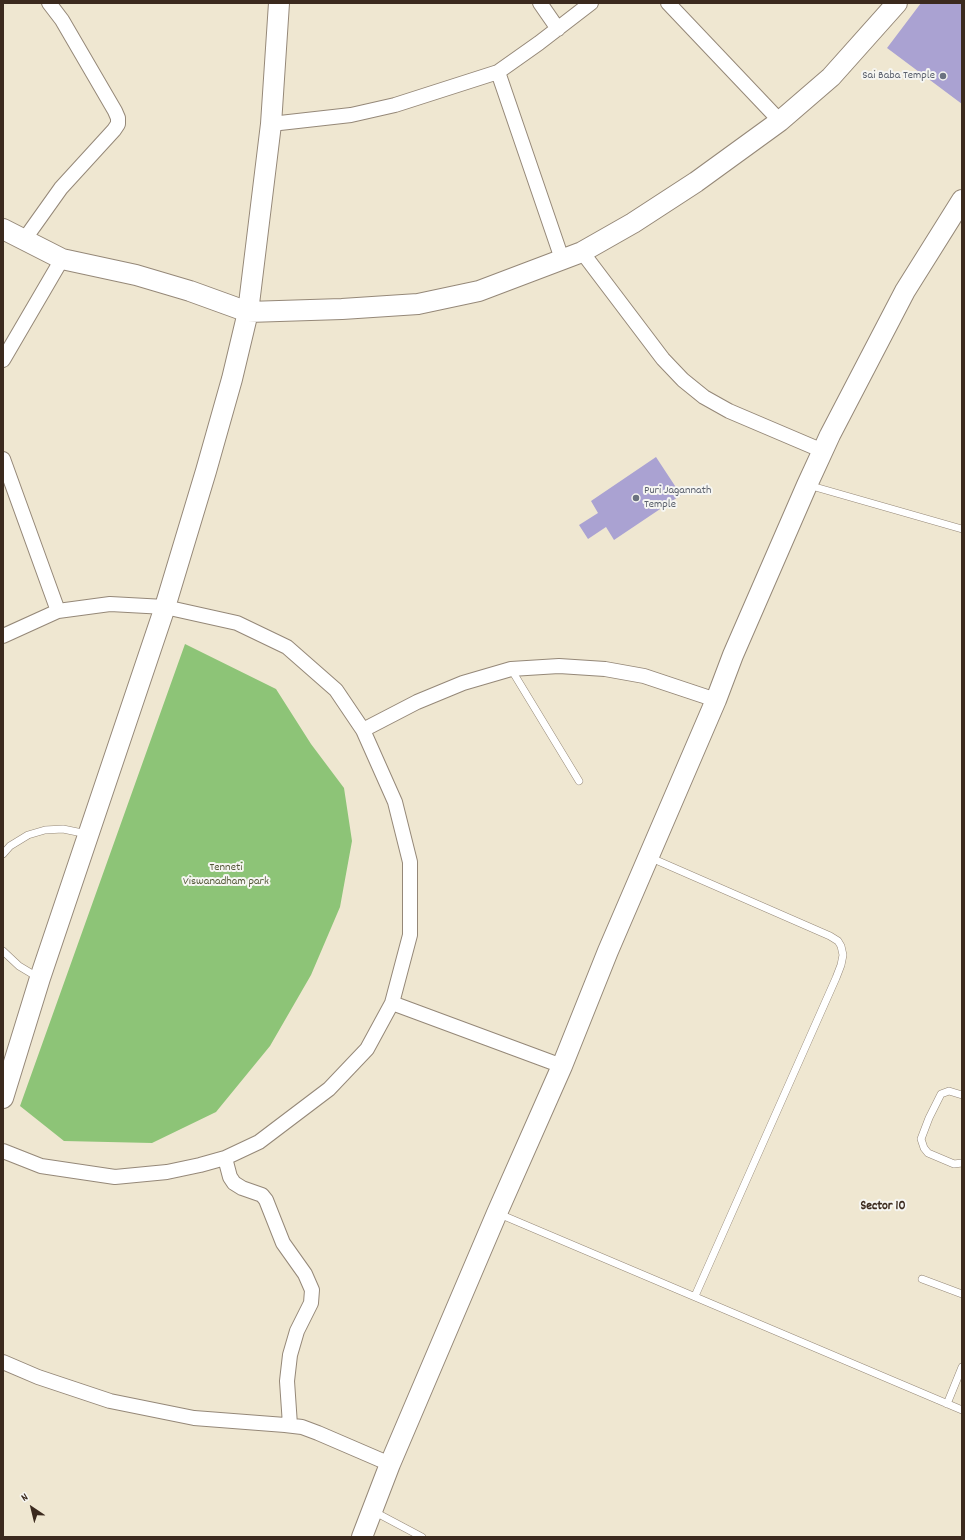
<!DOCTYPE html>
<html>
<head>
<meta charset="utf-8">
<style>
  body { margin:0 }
  #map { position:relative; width:965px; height:1540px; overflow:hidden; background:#efe7d1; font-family:Dekko,sans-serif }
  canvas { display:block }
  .frame { position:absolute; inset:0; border:4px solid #3b2a1e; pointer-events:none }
  .north { position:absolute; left:12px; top:1488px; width:40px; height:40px; -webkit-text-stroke:3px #f6f6f2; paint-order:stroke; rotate:325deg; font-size:11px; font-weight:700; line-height:16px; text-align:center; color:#3b2a1e }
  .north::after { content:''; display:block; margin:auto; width:14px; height:18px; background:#3b2a1e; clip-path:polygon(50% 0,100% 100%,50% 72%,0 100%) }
</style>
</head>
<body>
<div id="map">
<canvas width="965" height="1540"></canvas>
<div class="frame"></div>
<div class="north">N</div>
</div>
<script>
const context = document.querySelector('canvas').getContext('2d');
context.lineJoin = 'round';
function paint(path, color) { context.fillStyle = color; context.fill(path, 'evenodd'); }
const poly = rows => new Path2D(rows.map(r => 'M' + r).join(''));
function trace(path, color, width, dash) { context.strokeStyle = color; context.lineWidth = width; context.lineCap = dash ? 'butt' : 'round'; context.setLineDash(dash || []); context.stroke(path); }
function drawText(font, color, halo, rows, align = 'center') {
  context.font = font + ' Dekko,sans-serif'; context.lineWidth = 4; context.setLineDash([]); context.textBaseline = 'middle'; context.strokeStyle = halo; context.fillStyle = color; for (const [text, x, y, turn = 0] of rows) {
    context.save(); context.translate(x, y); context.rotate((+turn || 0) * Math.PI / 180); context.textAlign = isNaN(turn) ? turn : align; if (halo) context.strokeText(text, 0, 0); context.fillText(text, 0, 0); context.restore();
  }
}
const green = poly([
  [185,644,276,689,311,744,344,788,352,841,340,907,311,975,270,1046,216,1112,152,1143,64,1141,20,1106]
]);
const building = poly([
  [921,3,962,3,962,104,887,48],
  [656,457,681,495,614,540,606,527,588,539,579,525,598,513,591,501]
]);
const lane = poly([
  [808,485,962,529],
  [511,669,579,781],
  [3,854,10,846,28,835,45,830,63,829,87,834],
  [649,857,830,936,838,941,841,946,843,955,841,965,836,978,695,1296],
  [3,951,19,966,39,978],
  [962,1095,949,1091,941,1094,929,1118,921,1139,924,1148,928,1153,954,1164,962,1163],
  [497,1213,962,1410],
  [922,1279,962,1294],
  [947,1404,962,1367],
  [373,1511,422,1537]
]);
const street = poly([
  [540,3,558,29],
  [668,3,780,121],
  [498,72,562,259],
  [271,124,351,115,395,105,498,72,539,43,591,3],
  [24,240,61,188,114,130,118,124,118,118,115,111,62,20,49,3],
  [582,252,663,359,683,380,704,397,729,411,823,451],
  [3,360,62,259],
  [3,459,58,611],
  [3,636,58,611,110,604,165,607,237,623,287,647,336,690,363,730,395,802,410,862,410,935,392,1003,367,1049,329,1089,259,1142,225,1158,200,1165,167,1172,115,1177,41,1166,3,1151],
  [363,730,417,702,463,683,511,669,559,666,605,669,644,676,716,700],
  [392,1003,562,1066],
  [225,1158,230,1177,234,1183,242,1188,262,1195,266,1200,283,1243,305,1274,312,1290,311,1303,297,1331,290,1355,287,1381,290,1425],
  [3,1362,38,1377,110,1401,194,1418,285,1425,302,1427,318,1433,390,1464]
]);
const secondary = poly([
  [3,229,62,259,136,275,190,291,248,312,342,309,418,304,479,291,582,252,633,223,696,182,780,121,831,77,897,3],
  [3,1098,40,978,165,607,206,471,232,379,248,312,271,124,279,3],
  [362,1537,390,1464,497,1213,562,1066,608,951,716,700,733,655,807,485,830,435,905,291,962,200]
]);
const markers = [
  [943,76,4,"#6b7280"],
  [636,498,4,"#6b7280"]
];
const worshipNames = [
  ["Sai Baba Temple",935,76],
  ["Puri Jagannath",644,491,"left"],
  ["Temple",644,505,"left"]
];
const parkNames = [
  ["Tenneti",226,868],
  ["Viswanadham park",226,882]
];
const neighbourhoodNames = [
  ["Sector 10",883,1207]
];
paint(green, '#8dc477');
paint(building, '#aaa2d2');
trace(lane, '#958878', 8);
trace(street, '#958878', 16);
trace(secondary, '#958878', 22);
trace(lane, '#fff', 7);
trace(street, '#fff', 14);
trace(secondary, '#fff', 20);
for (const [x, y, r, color] of markers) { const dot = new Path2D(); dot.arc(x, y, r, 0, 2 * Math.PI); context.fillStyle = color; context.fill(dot); trace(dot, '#f6f6f2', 1.5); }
drawText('12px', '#5b616d', '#f6f6f2', worshipNames, 'right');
drawText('12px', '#545839', '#f6f6f2', parkNames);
drawText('bold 13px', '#3b2a1e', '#f6f6f2', neighbourhoodNames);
</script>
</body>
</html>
